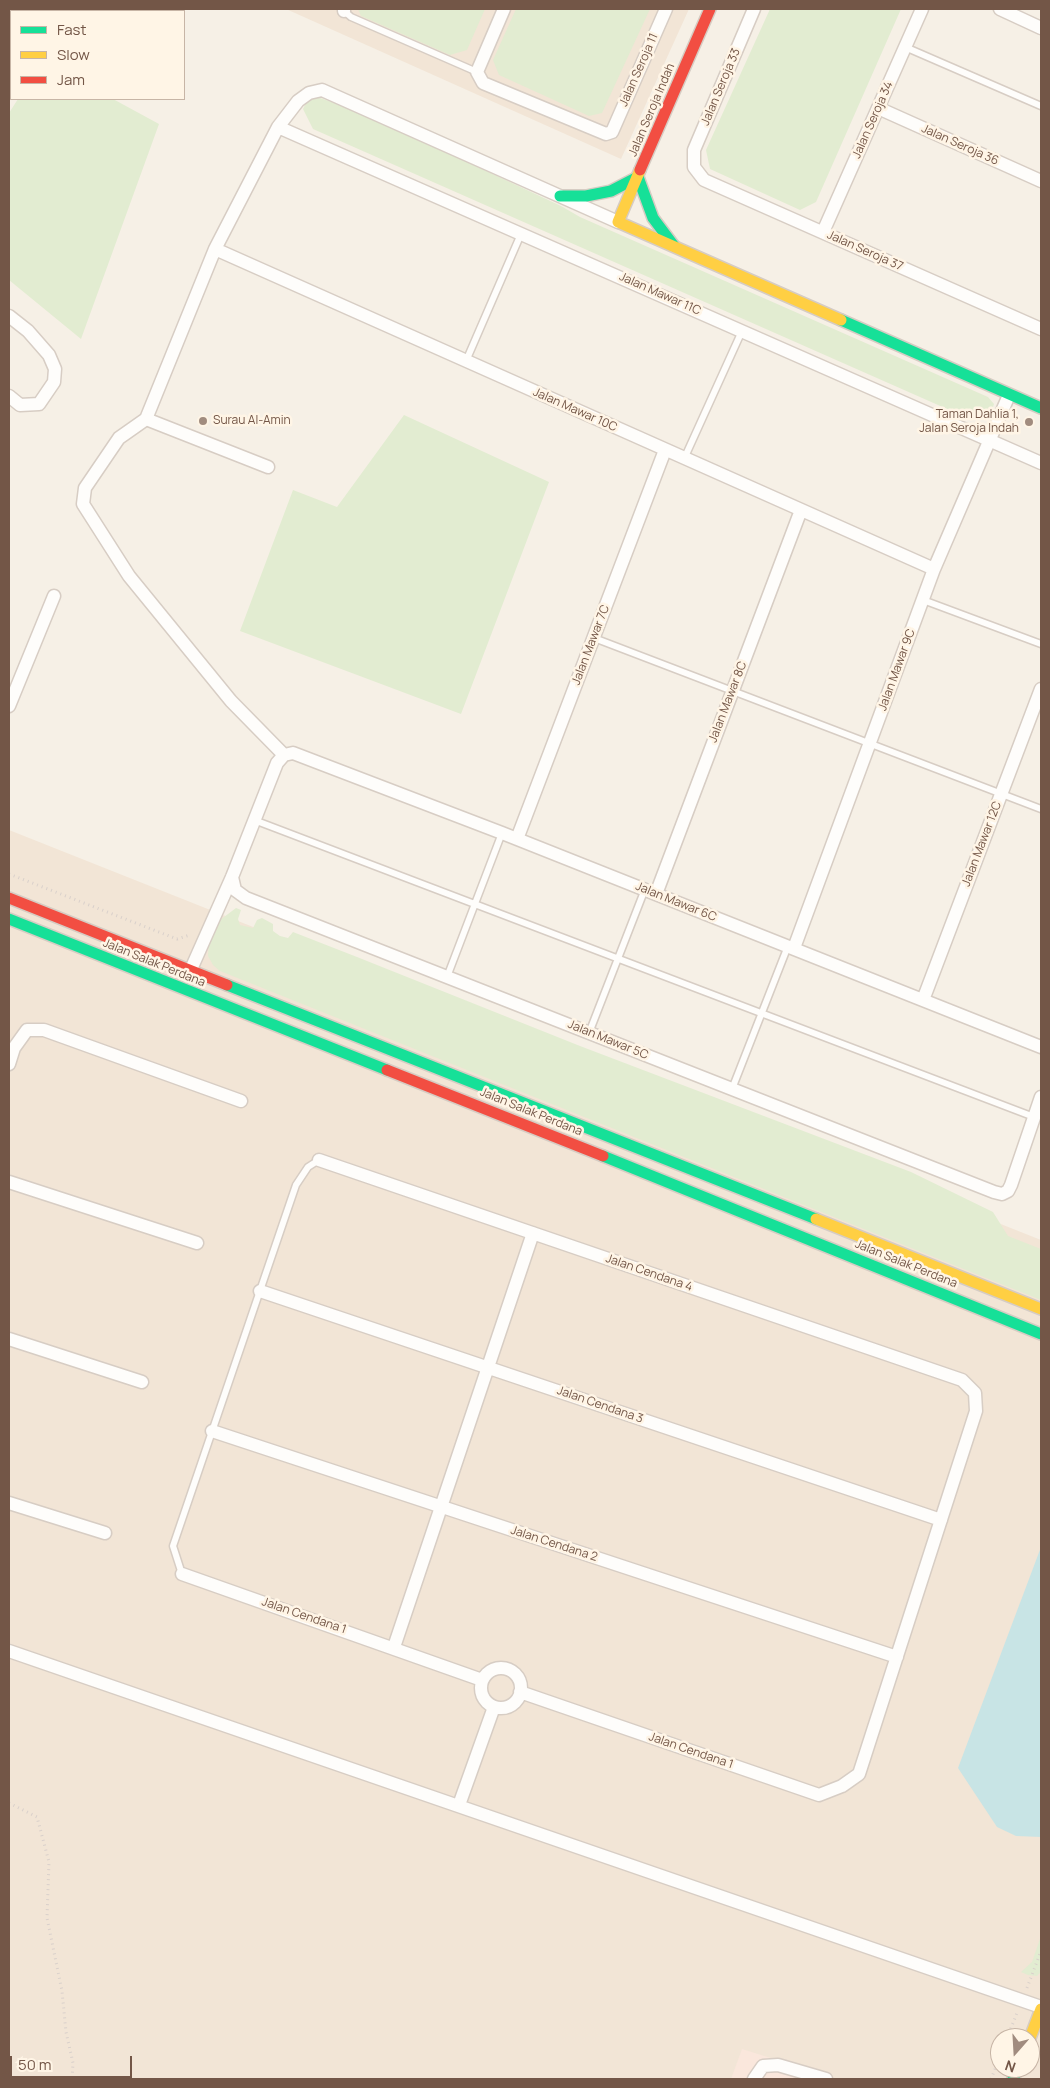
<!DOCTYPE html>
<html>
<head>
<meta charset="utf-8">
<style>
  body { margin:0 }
  #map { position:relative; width:1050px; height:2088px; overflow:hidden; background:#f6f0e6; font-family:Manrope,sans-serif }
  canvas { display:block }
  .frame { position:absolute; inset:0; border:10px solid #735647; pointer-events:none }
  .legend { position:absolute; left:10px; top:10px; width:175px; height:90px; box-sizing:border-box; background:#fff5e6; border:1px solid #c7b5a6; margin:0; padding:6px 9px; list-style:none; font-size:15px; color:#735647 }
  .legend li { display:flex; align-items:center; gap:10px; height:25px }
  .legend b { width:25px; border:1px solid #c7b5a6 }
  .north { position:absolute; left:990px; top:2028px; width:50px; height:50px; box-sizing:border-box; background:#fff5e6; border:1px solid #c7b5a6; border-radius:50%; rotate:199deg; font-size:14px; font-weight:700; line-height:20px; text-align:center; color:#735647 }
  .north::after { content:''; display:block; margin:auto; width:18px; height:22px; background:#a18c7f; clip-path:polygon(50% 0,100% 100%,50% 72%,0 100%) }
  .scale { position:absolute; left:10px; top:2056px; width:122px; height:22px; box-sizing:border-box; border:2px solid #735647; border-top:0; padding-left:6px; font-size:15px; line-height:18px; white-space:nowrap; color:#735647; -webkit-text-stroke:4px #fff5e6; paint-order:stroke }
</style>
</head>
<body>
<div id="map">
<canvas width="1050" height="2088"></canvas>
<div class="frame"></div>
<ul class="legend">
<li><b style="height:6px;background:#16e098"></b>Fast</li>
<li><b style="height:6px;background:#ffcf43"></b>Slow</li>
<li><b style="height:6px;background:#f24e42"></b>Jam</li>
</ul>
<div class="north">N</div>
<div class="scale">50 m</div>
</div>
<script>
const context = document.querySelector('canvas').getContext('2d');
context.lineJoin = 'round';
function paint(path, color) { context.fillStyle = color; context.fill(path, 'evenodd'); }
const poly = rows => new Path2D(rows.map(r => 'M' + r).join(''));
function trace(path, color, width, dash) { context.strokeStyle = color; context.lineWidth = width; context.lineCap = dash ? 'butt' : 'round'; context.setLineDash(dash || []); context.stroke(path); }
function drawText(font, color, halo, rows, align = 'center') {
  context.font = font + ' Manrope,sans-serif'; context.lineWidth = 5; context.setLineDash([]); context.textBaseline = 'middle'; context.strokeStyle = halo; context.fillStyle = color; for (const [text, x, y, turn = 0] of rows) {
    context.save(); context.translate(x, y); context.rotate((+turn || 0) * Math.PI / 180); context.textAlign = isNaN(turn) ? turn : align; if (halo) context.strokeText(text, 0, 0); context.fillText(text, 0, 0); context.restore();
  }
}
const residential = poly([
  [286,9,689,9,621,159],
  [9,830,1041,1240,1041,2079,9,2079],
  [1000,2038,1030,2038,1030,2068,1000,2068]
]);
const commercial = poly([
  [742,2049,837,2079,731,2079]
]);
const green = poly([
  [358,9,485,9,467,50,450,55,361,16],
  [516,9,650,9,602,113,589,116,499,75,493,60],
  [770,9,901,9,816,202,800,210,710,169,706,150],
  [315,96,367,115,561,206,580,217,988,397,994,404,990,416,972,420,313,129,303,109,307,101],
  [18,99,113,99,159,124,81,339,9,280,9,113],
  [404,415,549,482,461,714,240,631,293,490,337,507],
  [236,908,241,910,238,919,240,925,253,928,257,920,262,918,273,924,273,931,280,936,288,938,293,932,357,957,580,1046,911,1172,993,1212,1008,1236,1041,1249,1041,1300,220,971,213,965,208,956,209,939,220,920],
  [1041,1936,1041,1972,1037,1976,1028,1975,1021,1972,1032,1962]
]);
const water = poly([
  [1041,1547,1041,1837,1016,1836,997,1827,958,1768]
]);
const path = poly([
  [9,874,177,939,190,935],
  [9,1803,37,1817,49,1862,47,1918,62,1991,66,2032,73,2063,72,2079],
  [1027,1988,1041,1951],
  [1007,2038,1017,2013],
  [991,2079,1000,2057]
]);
const lane = poly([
  [344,11,351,17,477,72],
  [905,47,1041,106],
  [466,361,521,234],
  [684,459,742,331],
  [923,600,1041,644],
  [594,638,1041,809],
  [254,820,1034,1117],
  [447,977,502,833],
  [589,1033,645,889],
  [732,1089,788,946],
  [182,1574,173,1546,296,1185,308,1167,319,1160]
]);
const street = poly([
  [504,9,477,72,483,83,606,134,612,132,666,9],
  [754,9,694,150,694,167,704,180,1041,329],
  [1000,9,1041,28],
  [344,11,344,9],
  [878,108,1041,181],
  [278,127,1041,463],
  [823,232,922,9],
  [215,249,934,569],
  [9,316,28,331,49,355,55,369,54,382,39,404,20,405,9,396],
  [146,419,119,438,85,488,83,504,129,576,231,701,284,755],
  [268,467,146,419,215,249,278,127,298,101,309,93,322,90,618,222],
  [9,706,54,596],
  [517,839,665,450],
  [232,877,235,890,246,898,994,1192,1002,1194,1008,1191,1011,1185,1041,1097],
  [656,894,801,510],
  [794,948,934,569,1009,395],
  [188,976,232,877,277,763,284,755,293,753,502,833,1041,1047],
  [923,1000,1041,689],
  [9,1064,14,1048,27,1030,44,1030,241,1101],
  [319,1160,962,1380,975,1393,976,1411,859,1774,842,1786,819,1795,520,1692],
  [9,1182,197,1243],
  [260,1291,941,1520],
  [9,1339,142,1382],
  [212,1431,897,1657],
  [9,1503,105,1533],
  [182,1574,482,1680],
  [394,1647,533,1233],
  [9,1651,1041,2007],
  '481 1688a20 20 0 1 1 40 0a20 20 0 1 1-40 0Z',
  [459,1805,494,1707],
  [754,2079,763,2066,778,2065,826,2079]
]);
const fast = poly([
  [560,196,586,196,611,191,638,177,653,218,674,246],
  [841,320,1041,408],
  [9,919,387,1070],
  [227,985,816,1219],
  [603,1156,1041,1334],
  [1013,2079,1018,2068]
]);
const slow = poly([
  [640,170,618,222,841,320],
  [816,1219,1041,1309],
  [1030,2038,1041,2009]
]);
const jam = poly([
  [640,170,710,9],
  [9,898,227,985],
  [387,1070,603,1156]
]);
const markers = [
  [203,421,5,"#a18c7f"],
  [1029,422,5,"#a18c7f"]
];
const streetNames = [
  ["Jalan Seroja 11",639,70,-66],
  ["Jalan Seroja 33",721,87,-67],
  ["Jalan Seroja Indah",652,110,-67],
  ["Jalan Seroja 34",873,120,-66],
  ["Jalan Seroja 36",960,145,24],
  ["Jalan Seroja 37",865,251,24],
  ["Jalan Mawar 11C",660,294,24],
  ["Jalan Mawar 10C",575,410,24],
  ["Jalan Mawar 7C",591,645,-69],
  ["Jalan Mawar 9C",897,670,-70],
  ["Jalan Mawar 8C",728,702,-69],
  ["Jalan Mawar 12C",982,844,-69],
  ["Jalan Mawar 6C",676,902,22],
  ["Jalan Salak Perdana",154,963,22],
  ["Jalan Mawar 5C",608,1040,22],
  ["Jalan Salak Perdana",531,1112,22],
  ["Jalan Salak Perdana",906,1264,22],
  ["Jalan Cendana 4",649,1273,19],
  ["Jalan Cendana 3",600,1405,19],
  ["Jalan Cendana 2",554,1544,18],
  ["Jalan Cendana 1",304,1616,19],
  ["Jalan Cendana 1",691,1751,19]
];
const poiNames = [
  ["Taman Dahlia 1,",1019,415],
  ["Jalan Seroja Indah",1019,429],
  ["Surau Al-Amin",213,421,"left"]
];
paint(residential, '#f2e5d6');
paint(commercial, '#fae7dc');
paint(green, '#e2ecd1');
paint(water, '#c8e4e5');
trace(lane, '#d7cdc4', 9);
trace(street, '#d7cdc4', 15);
trace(fast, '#d6ccc3', 14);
trace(slow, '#d6ccc3', 14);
trace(jam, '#d6ccc3', 14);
trace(path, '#d9d0cb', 3, [1, 4]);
trace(lane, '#fefdfb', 6);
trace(street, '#fefdfb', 12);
trace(fast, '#16e098', 11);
trace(slow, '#ffcf43', 11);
trace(jam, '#f24e42', 11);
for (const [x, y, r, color] of markers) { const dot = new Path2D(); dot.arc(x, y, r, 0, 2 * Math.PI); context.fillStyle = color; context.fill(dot); trace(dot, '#fff5e6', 2); }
drawText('12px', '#735647', '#fff5e6', streetNames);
drawText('12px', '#735647', '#fff5e6', poiNames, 'right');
</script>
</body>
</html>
